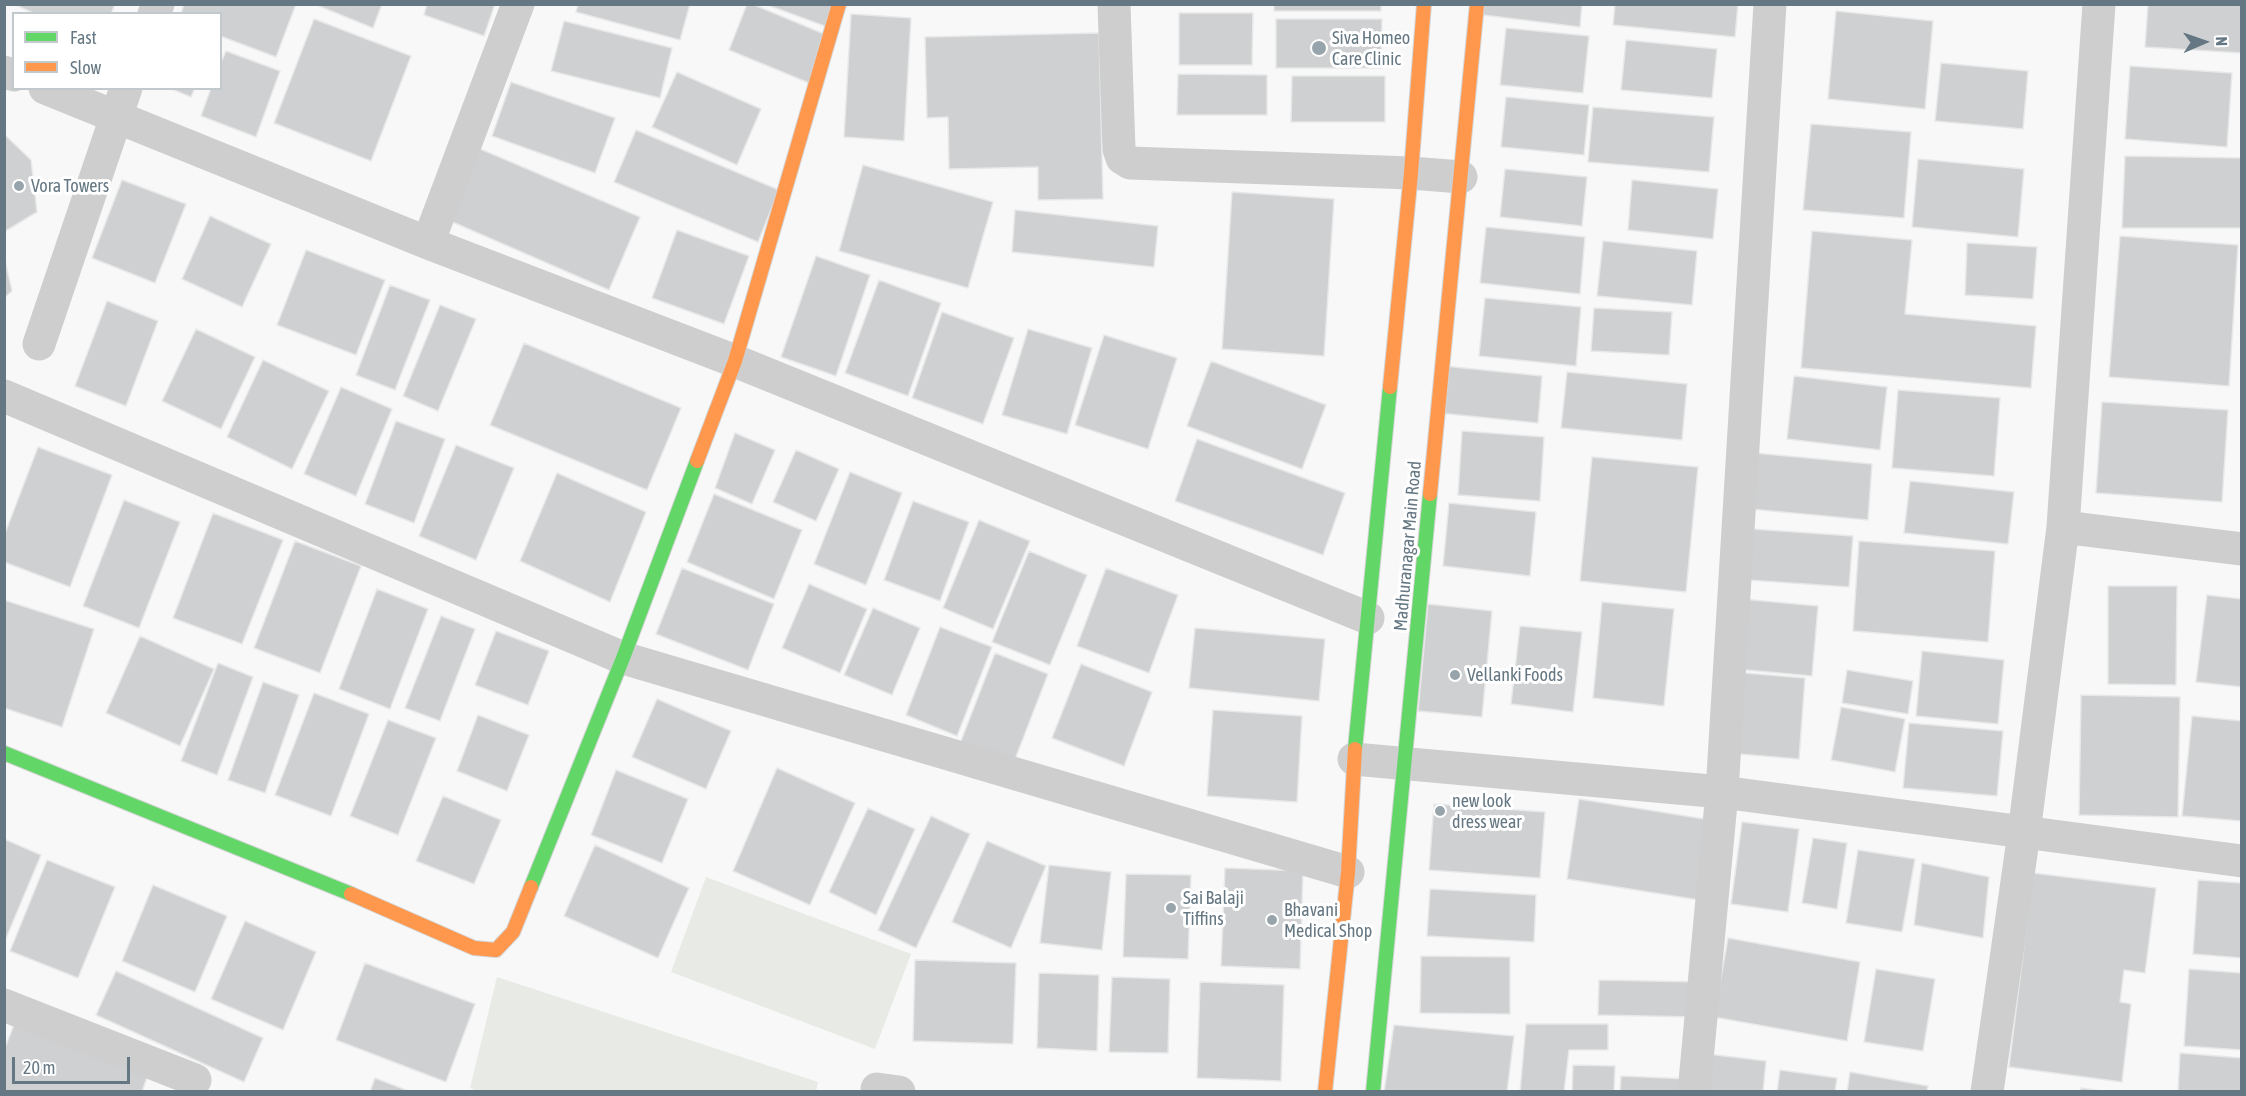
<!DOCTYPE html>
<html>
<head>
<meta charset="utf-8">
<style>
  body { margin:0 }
  #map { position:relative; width:2246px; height:1096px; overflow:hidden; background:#f8f8f8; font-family:"Asap Condensed",sans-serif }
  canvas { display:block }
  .frame { position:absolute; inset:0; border:6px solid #657782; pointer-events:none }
  .legend { position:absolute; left:12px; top:12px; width:210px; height:78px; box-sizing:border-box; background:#fff; border:2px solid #c1c9cd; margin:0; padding:8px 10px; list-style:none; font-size:18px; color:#657782 }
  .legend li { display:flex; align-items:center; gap:12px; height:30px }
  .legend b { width:30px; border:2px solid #c1c9cd }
  .north { position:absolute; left:2174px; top:12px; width:60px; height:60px; -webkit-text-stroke:4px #fff; paint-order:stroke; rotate:88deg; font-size:16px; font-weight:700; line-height:24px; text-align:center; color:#657782 }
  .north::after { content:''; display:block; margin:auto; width:21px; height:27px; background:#657782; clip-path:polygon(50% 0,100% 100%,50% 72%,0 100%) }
  .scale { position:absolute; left:12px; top:1057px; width:118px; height:27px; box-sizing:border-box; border:3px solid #657782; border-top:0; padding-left:8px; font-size:18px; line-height:21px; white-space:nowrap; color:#657782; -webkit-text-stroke:4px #fff; paint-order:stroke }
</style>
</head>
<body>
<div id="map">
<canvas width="2246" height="1096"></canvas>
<div class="frame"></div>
<ul class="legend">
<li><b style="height:8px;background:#63d668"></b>Fast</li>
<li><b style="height:8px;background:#ff974d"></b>Slow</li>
</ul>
<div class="north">N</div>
<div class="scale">20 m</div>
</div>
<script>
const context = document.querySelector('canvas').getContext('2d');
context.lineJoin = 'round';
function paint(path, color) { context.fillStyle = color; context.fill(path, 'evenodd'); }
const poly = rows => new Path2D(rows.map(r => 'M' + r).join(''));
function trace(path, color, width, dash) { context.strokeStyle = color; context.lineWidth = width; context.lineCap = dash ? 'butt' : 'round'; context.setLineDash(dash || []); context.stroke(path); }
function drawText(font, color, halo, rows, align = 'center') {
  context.font = font + ' "Asap Condensed",sans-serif'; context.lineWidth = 6; context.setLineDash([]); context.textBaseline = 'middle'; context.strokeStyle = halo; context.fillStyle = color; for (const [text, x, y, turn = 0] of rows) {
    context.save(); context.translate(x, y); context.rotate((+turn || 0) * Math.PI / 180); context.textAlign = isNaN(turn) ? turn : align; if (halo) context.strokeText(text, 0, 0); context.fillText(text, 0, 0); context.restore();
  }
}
const green = poly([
  [706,877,911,954,875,1049,671,972],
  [497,977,818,1082,816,1091,480,1092,470,1088]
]);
const building = poly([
  [14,4,115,4,111,14,35,14,14,4],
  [184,4,296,4,276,57,220,36,220,14,181,14,184,4],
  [314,4,382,4,373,28,314,4],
  [427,4,495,4,484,36,424,15,427,4],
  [578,4,690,4,680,40,576,12,578,4],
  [747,4,752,4,829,36,809,83,729,50,747,4],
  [765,4,833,4,830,28,765,4],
  [1274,4,1381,4,1381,11,1274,11,1274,4],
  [1484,4,1582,4,1580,27,1483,15,1484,4],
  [1615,4,1738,4,1735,37,1613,25,1615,4],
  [2148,4,2242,4,2242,53,2145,47,2148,4],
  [1836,11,1933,21,1925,109,1828,99,1836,11],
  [1179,13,1253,13,1252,65,1179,65,1179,13],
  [851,14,911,18,904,141,844,137,851,14],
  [314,19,411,56,371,161,274,123,314,19],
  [1276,19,1382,19,1381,68,1276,68,1276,19],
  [564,21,672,48,660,98,551,71,564,21],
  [1506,28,1589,36,1583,93,1500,85,1506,28],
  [1099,33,1103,199,1038,200,1038,167,949,169,948,117,927,118,925,37,1099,33],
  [1626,40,1717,49,1712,98,1621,90,1626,40],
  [226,51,280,71,256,137,201,116,211,88,220,88,220,65,226,51],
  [1941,63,2028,71,2023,129,1935,121,1941,63],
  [2130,66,2232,73,2227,147,2125,139,2130,66],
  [677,72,761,109,737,165,652,127,677,72],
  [1178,74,1267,75,1267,115,1177,115,1178,74],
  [1292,76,1385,76,1385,122,1291,122,1292,76],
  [511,82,615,118,595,173,492,136,511,82],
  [169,88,195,88,191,97,169,88],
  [1506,97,1589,105,1584,155,1501,147,1506,97],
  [1593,107,1714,117,1709,172,1588,162,1593,107],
  [1811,124,1911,132,1904,218,1803,210,1811,124],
  [636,130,779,190,758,242,614,182,636,130],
  [4,134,31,160,37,212,4,232,4,134],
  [471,145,640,217,609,290,441,217,471,145],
  [2125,156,2242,158,2241,228,2122,228,2125,156],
  [1918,159,2024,169,2018,237,1912,227,1918,159],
  [863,165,993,202,968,288,839,251,863,165],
  [1505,169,1587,177,1582,226,1500,217,1505,169],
  [122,180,186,204,155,283,92,258,122,180],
  [1632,180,1718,189,1713,239,1628,230,1632,180],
  [1232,192,1334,199,1324,356,1222,349,1232,192],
  [1015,210,1158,226,1154,267,1012,252,1015,210],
  [210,216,271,244,242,307,182,279,210,216],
  [1486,227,1585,237,1580,294,1480,283,1486,227],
  [677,230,749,256,724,324,652,298,677,230],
  [1812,231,1912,240,1905,314,2036,326,2031,388,1801,368,1812,231],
  [2120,236,2238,245,2229,386,2109,377,2120,236],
  [1603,241,1697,251,1692,305,1597,296,1603,241],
  [1967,243,2037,247,2033,299,1965,295,1967,243],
  [306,250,385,280,356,355,277,325,306,250],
  [4,256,12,291,4,298,4,256],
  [816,256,870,275,836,376,781,357,816,256],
  [879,280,941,303,908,396,845,373,879,280],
  [390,285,430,300,395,390,356,375,390,285],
  [1485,298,1581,307,1576,366,1479,356,1485,298],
  [107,301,158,321,126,406,75,386,107,301],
  [440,305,476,319,438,411,403,396,440,305],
  [1594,308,1672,312,1669,355,1591,351,1594,308],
  [942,312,1014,338,983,424,912,398,942,312],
  [196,329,255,357,221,429,162,401,196,329],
  [1028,329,1092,348,1067,434,1002,415,1028,329],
  [1104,335,1177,358,1148,449,1075,425,1104,335],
  [524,343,681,408,647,490,490,425,524,343],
  [263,360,329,391,292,469,227,437,263,360],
  [1211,361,1326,405,1302,469,1187,426,1211,361],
  [1444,366,1542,376,1538,423,1439,413,1444,366],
  [1567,372,1687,384,1682,440,1561,428,1567,372],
  [1794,376,1887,387,1880,450,1787,439,1794,376],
  [341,387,392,409,356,496,304,474,341,387],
  [1898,390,2000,398,1994,476,1892,468,1898,390],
  [2102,402,2228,410,2222,502,2096,493,2102,402],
  [396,421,445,439,414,523,365,504,396,421],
  [1462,431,1544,437,1540,501,1458,495,1462,431],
  [735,433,775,450,752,504,715,488,735,433],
  [1197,439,1345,493,1323,555,1175,501,1197,439],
  [456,445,514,468,476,560,419,536,456,445],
  [38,447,112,475,70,587,4,562,4,536,38,447],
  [796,450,839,469,816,521,773,502,796,450],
  [1755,453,1872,464,1868,520,1750,509,1755,453],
  [1592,457,1698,467,1686,592,1580,581,1592,457],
  [850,472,902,493,866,585,814,564,850,472],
  [557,473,646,512,610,602,520,561,557,473],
  [1910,481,2014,492,2008,544,1904,533,1910,481],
  [714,494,802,530,774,599,687,562,714,494],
  [124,500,180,522,139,628,83,606,124,500],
  [913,501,969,522,940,601,884,580,913,501],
  [1449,503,1536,512,1530,576,1443,566,1449,503],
  [213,513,283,540,242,644,173,618,213,513],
  [979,520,1030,541,993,629,943,608,979,520],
  [1752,529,1853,536,1849,587,1748,580,1752,529],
  [295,541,361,566,320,673,254,648,295,541],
  [1859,541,1995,551,1988,642,1853,631,1859,541],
  [1029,551,1087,575,1050,665,992,642,1029,551],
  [682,568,774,604,748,670,656,634,682,568],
  [1106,568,1178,595,1149,673,1077,646,1106,568],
  [809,584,867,609,840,673,782,648,809,584],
  [2108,586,2177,586,2176,685,2108,684,2108,586],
  [377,589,428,609,390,709,339,689,377,589],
  [2207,595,2242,599,2242,687,2196,682,2207,595],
  [1742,599,1818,606,1812,676,1736,669,1742,599],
  [4,600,94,629,62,727,4,708,4,600],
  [1602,602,1674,609,1664,706,1593,698,1602,602],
  [1428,604,1492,611,1482,717,1418,711,1428,604],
  [873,608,920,628,892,695,844,675,873,608],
  [441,616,475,629,440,721,405,708,441,616],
  [1520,626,1582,632,1573,712,1511,704,1520,626],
  [940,627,992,647,957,736,906,715,940,627],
  [1195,628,1325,639,1319,701,1189,688,1195,628],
  [496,631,549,651,528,705,475,685,496,631],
  [140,636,214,669,180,746,106,713,140,636],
  [1922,651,2004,660,1998,724,1916,716,1922,651],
  [995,653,1048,674,1012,767,959,746,995,653],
  [218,663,253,677,217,775,181,761,218,663],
  [1081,664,1152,692,1124,766,1052,738,1081,664],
  [1847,670,1913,681,1908,714,1842,703,1847,670],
  [1733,672,1805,678,1799,759,1727,753,1733,672],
  [263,682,299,695,265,793,228,780,263,682],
  [314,693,369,714,331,816,275,795,314,693],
  [2081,695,2180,697,2178,817,2079,815,2081,695],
  [657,699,731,731,706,789,632,757,657,699],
  [1841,707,1905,719,1895,772,1831,760,1841,707],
  [1213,710,1302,716,1297,802,1207,796,1213,710],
  [478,715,529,735,507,791,457,771,478,715],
  [2192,716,2242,721,2242,821,2182,816,2192,716],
  [388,720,436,738,398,835,350,816,388,720],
  [1909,723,2003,731,1997,796,1903,788,1909,723],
  [777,768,855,803,810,905,733,871,777,768],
  [616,770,688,799,662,863,591,835,616,770],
  [443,796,501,820,474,884,416,861,443,796],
  [1579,799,1711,820,1699,900,1567,879,1579,799],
  [1434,804,1545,812,1540,878,1429,870,1434,804],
  [868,808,915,829,876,915,829,892,868,808],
  [931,816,970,834,916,948,878,930,931,816],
  [1742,822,1799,829,1788,912,1731,904,1742,822],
  [1813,838,1847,843,1837,909,1802,903,1813,838],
  [4,839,41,855,4,943,4,839],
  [987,841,1046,866,1011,948,952,922,987,841],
  [595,845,689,888,658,958,564,916,595,845],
  [1858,850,1915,859,1902,932,1846,923,1858,850],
  [47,860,115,887,78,978,10,951,47,860],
  [1922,863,1989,877,1983,938,1914,925,1922,863],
  [1049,865,1111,872,1102,950,1040,943,1049,865],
  [1225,868,1303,871,1300,969,1221,966,1225,868],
  [2033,873,2156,888,2145,973,2124,970,2120,1002,2131,1004,2122,1082,2009,1067,2033,873],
  [1126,874,1191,875,1188,959,1123,957,1126,874],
  [2198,880,2242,883,2242,958,2193,954,2198,880],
  [153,885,227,916,195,992,122,961,153,885],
  [1430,889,1536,895,1534,942,1427,936,1430,889],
  [245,921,316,952,283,1030,211,999,245,921],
  [1728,938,1860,962,1847,1041,1714,1017,1728,938],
  [1421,956,1510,957,1510,1014,1420,1013,1421,956],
  [915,960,1016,963,1013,1044,913,1041,915,960],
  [365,963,475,1004,446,1082,336,1040,365,963],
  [1876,969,1935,979,1923,1051,1864,1042,1876,969],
  [2189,969,2242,973,2242,1050,2184,1046,2189,969],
  [116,971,263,1038,244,1082,96,1015,116,971],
  [1039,973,1099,975,1097,1051,1037,1048,1039,973],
  [1112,977,1170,979,1168,1053,1109,1052,1112,977],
  [1599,980,1698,982,1697,1017,1598,1015,1599,980],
  [1200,982,1284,985,1281,1081,1197,1078,1200,982],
  [16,1020,149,1071,142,1092,4,1092,4,1050,16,1020],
  [1526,1024,1608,1024,1608,1050,1569,1050,1564,1092,1520,1092,1526,1024],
  [1394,1025,1514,1036,1507,1092,1384,1092,1394,1025],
  [2180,1053,2242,1058,2242,1092,2178,1092,2180,1053],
  [1708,1054,1766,1061,1763,1092,1704,1092,1708,1054],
  [1573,1065,1615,1066,1614,1092,1572,1092,1573,1065],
  [1780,1070,1837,1078,1835,1092,1777,1092,1780,1070],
  [1850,1072,1928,1086,1927,1092,1847,1092,1850,1072],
  [1621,1076,1689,1079,1688,1092,1620,1092,1621,1076],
  [375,1078,411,1092,370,1092,375,1078],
  [2081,1088,2109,1092,2080,1092,2081,1088]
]);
const street = poly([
  [1114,4,1119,149,1122,158,1130,163,1411,173,1461,177],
  [154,14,158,4],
  [4,72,14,75],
  [45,88,428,243,735,361,1368,618],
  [428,243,518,4],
  [39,344,126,88],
  [4,396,623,658,1348,872],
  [2063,527,2242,549],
  [1354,759,1722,792,2242,861],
  [4,1005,195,1080],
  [877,1089,899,1092],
  [1694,1092,1722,792,1770,4],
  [1987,1092,2024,833,2063,527,2099,4]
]);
const fast = poly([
  [1355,749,1390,387],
  [4,753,351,894],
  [531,887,623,658,697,461],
  [1373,1092,1430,494]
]);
const slow = poly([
  [1390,387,1411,173,1424,4],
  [697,461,735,361,839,4],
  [1430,494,1477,4],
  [351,894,474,948,496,950,513,932,531,887],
  [1325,1092,1348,872,1355,749]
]);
const markers = [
  [1319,48,8,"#98a4ab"],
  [19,186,6,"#98a4ab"],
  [1455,675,6,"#98a4ab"],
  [1440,811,6,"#98a4ab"],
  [1171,908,6,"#98a4ab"],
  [1272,920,6,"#98a4ab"]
];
const poiNames = [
  ["Siva Homeo",1332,38],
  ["Care Clinic",1332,59],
  ["Vora Towers",31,186],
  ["Vellanki Foods",1467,675],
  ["new look",1452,801],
  ["dress wear",1452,822],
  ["Sai Balaji",1183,898],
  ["Tiffins",1183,919],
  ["Bhavani",1284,910],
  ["Medical Shop",1284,931]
];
const streetNames = [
  ["Madhuranagar Main Road",1408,546,-85]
];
paint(green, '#e8eae5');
paint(building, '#ced0d1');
trace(building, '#e8e8e8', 1.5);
trace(fast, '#d4d5d6', 16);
trace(slow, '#d4d5d6', 16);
trace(street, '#cececf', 33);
trace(fast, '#63d668', 14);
trace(slow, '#ff974d', 14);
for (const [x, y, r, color] of markers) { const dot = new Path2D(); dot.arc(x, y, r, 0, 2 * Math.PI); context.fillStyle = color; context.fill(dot); trace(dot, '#fff', 2); }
drawText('18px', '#657782', '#fff', poiNames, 'left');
drawText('18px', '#657782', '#fff', streetNames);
</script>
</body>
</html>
